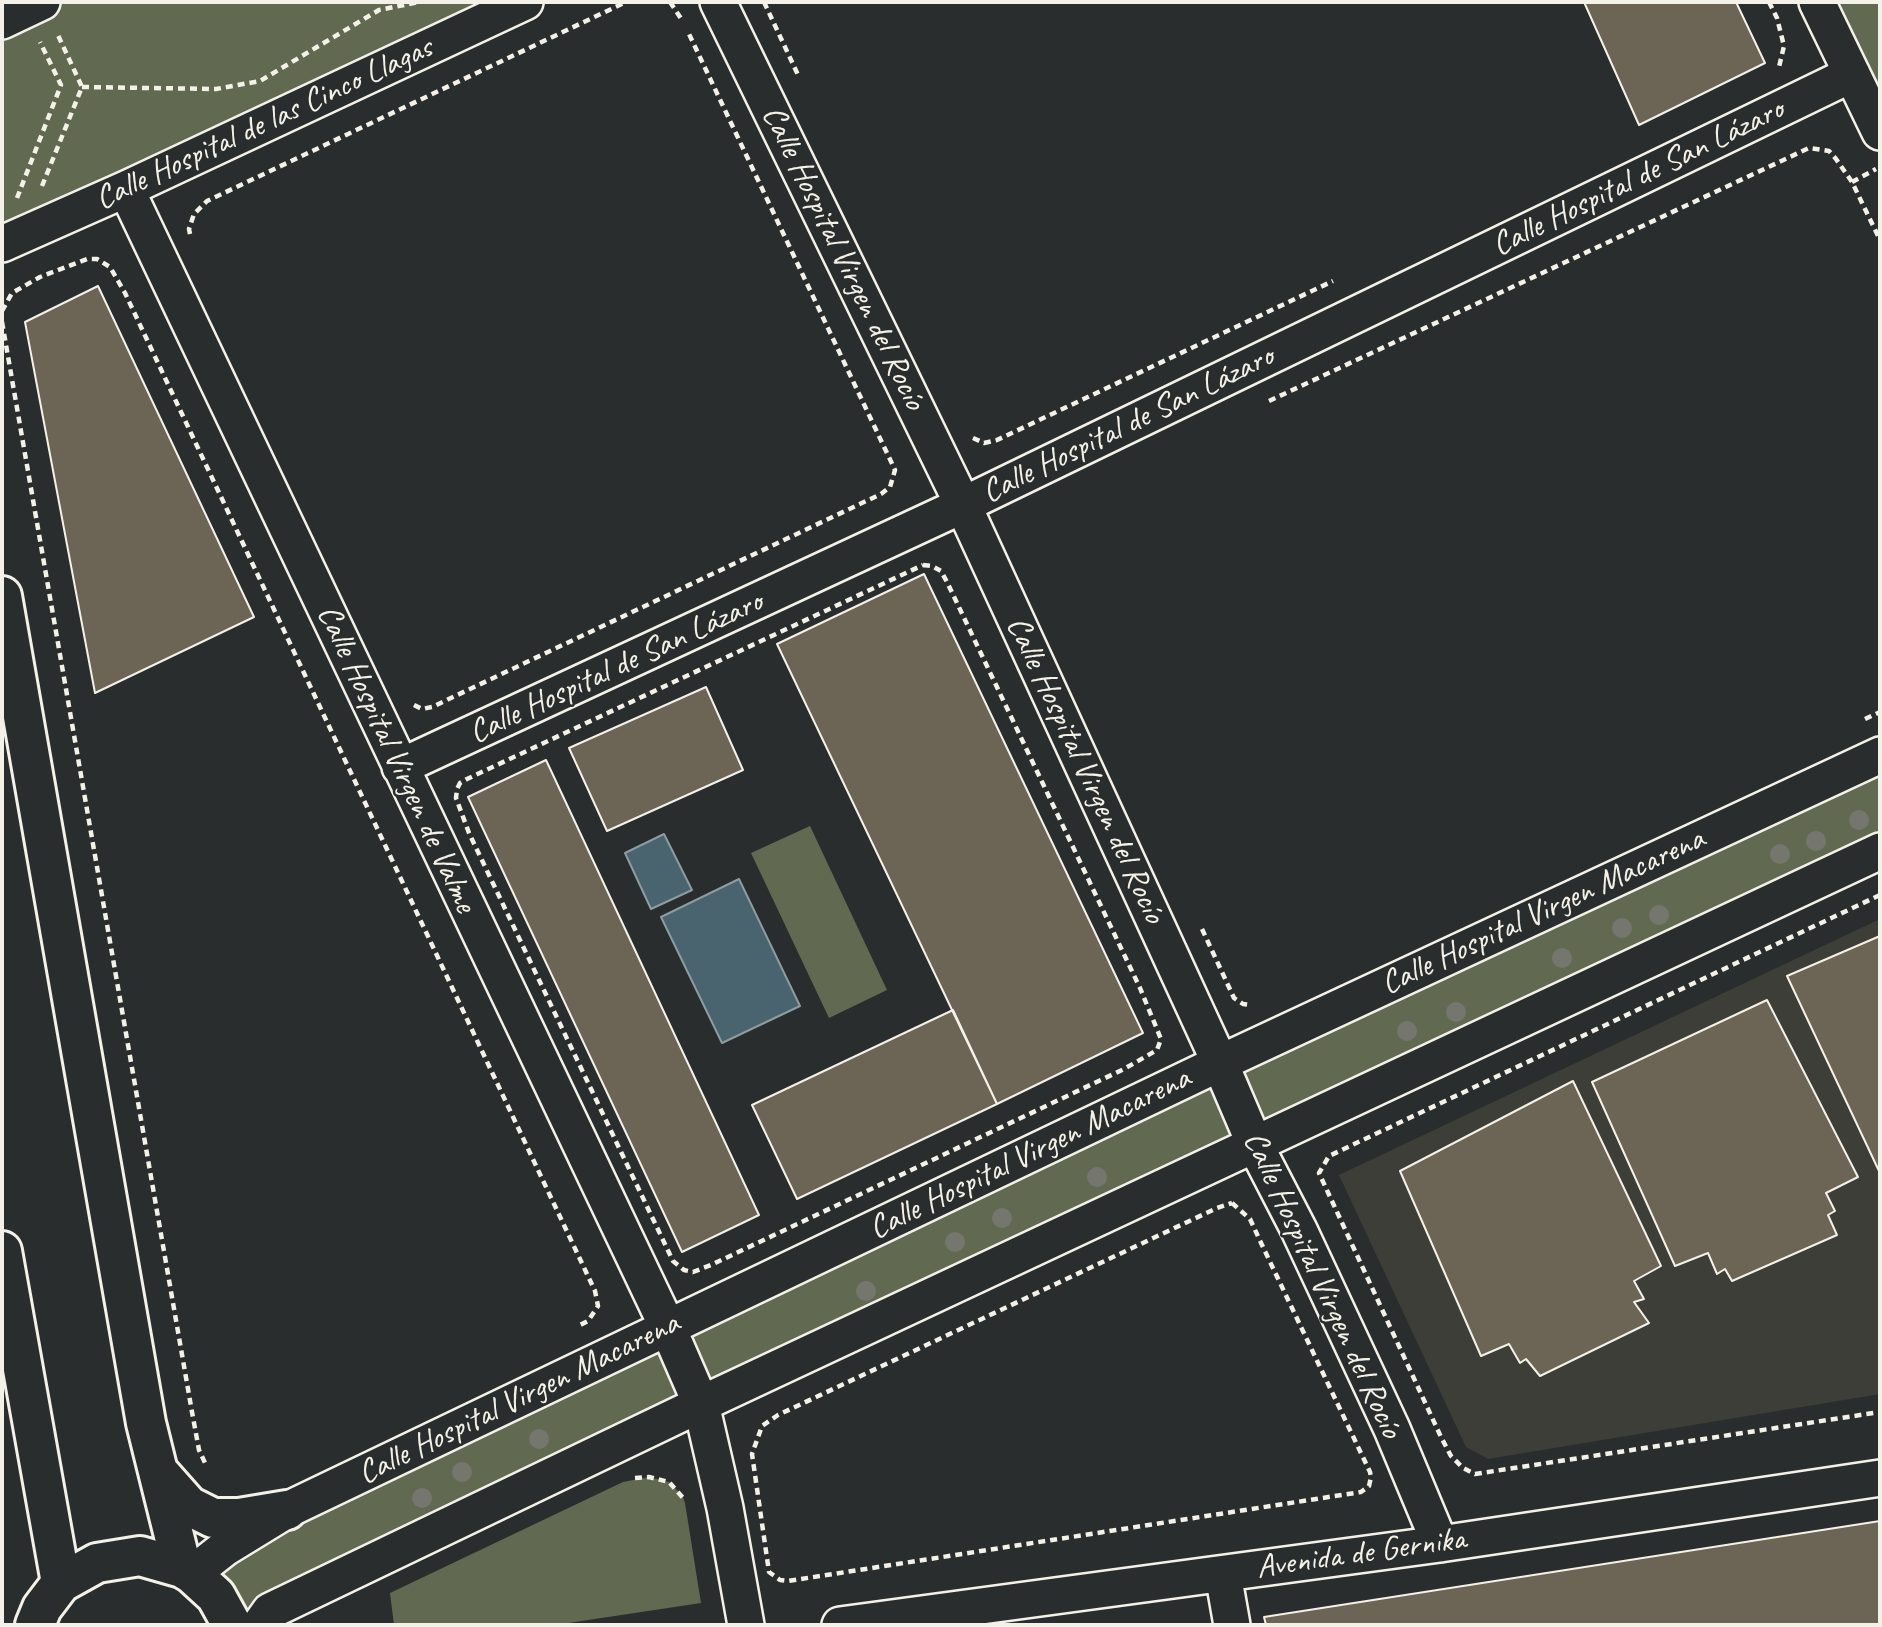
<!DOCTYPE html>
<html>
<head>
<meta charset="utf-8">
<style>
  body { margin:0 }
  #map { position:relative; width:1882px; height:1627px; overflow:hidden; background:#2a2d2e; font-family:Caveat,sans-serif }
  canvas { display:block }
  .frame { position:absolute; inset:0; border:4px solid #f4f1e8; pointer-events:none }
</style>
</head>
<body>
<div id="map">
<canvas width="1882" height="1627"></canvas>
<div class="frame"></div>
</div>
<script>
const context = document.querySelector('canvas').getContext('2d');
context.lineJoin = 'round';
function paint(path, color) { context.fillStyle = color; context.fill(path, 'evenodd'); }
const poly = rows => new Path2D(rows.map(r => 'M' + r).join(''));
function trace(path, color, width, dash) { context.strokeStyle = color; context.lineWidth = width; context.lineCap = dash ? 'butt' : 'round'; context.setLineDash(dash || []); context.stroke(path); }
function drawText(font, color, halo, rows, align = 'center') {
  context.font = font + ' Caveat,sans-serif'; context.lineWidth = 5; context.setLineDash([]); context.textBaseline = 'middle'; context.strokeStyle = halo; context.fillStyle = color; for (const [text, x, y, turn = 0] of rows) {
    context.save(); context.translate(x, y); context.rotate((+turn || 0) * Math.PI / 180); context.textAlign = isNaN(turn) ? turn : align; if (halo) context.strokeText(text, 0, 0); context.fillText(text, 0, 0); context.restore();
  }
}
const built = poly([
  [1880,919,1880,1394,1488,1459,1466,1447,1339,1175]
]);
const green = poly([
  [42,2,525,2,2,244,2,21],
  [1817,2,1880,2,1880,132],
  [1880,755,1880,851,260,1625,216,1596,225,1548],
  [810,826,887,990,829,1018,751,853],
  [649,1477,669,1482,682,1495,685,1503,701,1603,555,1625,394,1625,390,1593,623,1482]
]);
const water = poly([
  [664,834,692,890,651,909,625,853,664,834],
  [739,879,800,1006,722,1043,661,917,739,879]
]);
const building = poly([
  [1584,2,1736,2,1765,63,1639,125,1584,2],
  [98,286,254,617,95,693,25,322,98,286],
  [924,574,1143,1033,997,1104,777,644,924,574],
  [706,687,743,770,607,831,569,748,706,687],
  [546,760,759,1215,682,1252,468,797,546,760],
  [1880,936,1880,1170,1879,1171,1787,976,1880,936],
  [1767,1000,1858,1177,1826,1193,1835,1211,1828,1215,1837,1235,1732,1281,1725,1269,1717,1274,1708,1253,1675,1266,1592,1082,1767,1000],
  [953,1010,997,1104,797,1199,752,1105,953,1010],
  [1573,1081,1661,1266,1634,1281,1644,1299,1634,1302,1649,1323,1540,1376,1526,1359,1520,1363,1509,1344,1481,1356,1400,1171,1573,1081],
  [1880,1521,1880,1625,1266,1625,1264,1617,1880,1521]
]);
const path = poly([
  [670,2,682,20],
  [764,2,799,77],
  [1769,2,1777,18,1784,46,1779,67],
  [82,87,216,89,260,81,379,10,419,2],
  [1852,182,1876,169],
  [42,186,82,87,57,33],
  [17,198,61,85,40,42],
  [190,234,189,229,194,214,207,201,626,2],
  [2,311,12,293,40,277,87,259,97,259,110,267,125,293,595,1291,598,1306,588,1321,580,1325],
  [2,322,192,1412,199,1450,206,1465],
  [1269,401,1809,148,1829,151,1836,159,1852,182,1880,240],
  [973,438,984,443,997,440,1333,281],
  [923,565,932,566,941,571,947,582,1140,988,1161,1039,1157,1050,1124,1069,711,1265,693,1272,684,1270,673,1261,469,833,456,798,457,789,460,783,467,779,923,565],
  [414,705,422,709,432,707,881,494,890,487,895,470,689,34],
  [1865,719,1880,712],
  [1880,895,1329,1156,1319,1173,1441,1437,1451,1456,1463,1468,1475,1474,1880,1412],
  [1202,929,1234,998,1243,1004,1252,1005],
  [1232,1203,1250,1219,1262,1245,1370,1472,1371,1477,1369,1486,1361,1492,788,1581,780,1580,769,1572,752,1454,762,1426,778,1415,1217,1208,1232,1203],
  [635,1478,649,1477,669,1482,684,1499]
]);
const minor = poly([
  [718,2,963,505,1220,1063,1255,1145,1299,1230,1392,1429,1440,1544],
  [1817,2,1880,132],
  [2,21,42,2],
  [126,189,668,1328,701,1404,725,1508,746,1625],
  [2,244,126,189,525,2],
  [400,767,963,505,1852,74],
  [192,1574,225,1548,287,1510,1220,1063,1880,755],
  [1223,1574,1232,1625],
  [260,1625,270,1611,701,1404,1880,851],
  [840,1625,1440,1544,1880,1478]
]);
const secondary = poly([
  [2,596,146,1423,182,1568],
  [2,1251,61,1583],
  [158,1471,189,1506,213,1518,239,1518,287,1510],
  [35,1625,42,1608,61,1583,97,1563,140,1556,182,1568,192,1574,216,1596,232,1625]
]);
const trees = [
  [1859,820],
  [1816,841],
  [1780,854],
  [1659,915],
  [1622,928],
  [1562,958],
  [1456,1012],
  [1407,1031],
  [1097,1177],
  [1002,1218],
  [955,1242],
  [866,1291],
  [539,1439],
  [462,1472],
  [422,1498]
];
const streetNames = [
  ["Calle Hospital de las Cinco Llagas",264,124,-25],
  ["Calle Hospital de San Lázaro",1638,178,-26],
  ["Calle Hospital Virgen del Rocío",843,258,64],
  ["Calle Hospital de San Lázaro",1128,425,-26],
  ["Calle Hospital de San Lázaro",616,668,-25],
  ["Calle Hospital Virgen de Valme",396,759,65],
  ["Calle Hospital Virgen del Rocío",1085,770,65],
  ["Calle Hospital Virgen Macarena",1543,912,-25],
  ["Calle Hospital Virgen Macarena",1030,1154,-26],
  ["Calle Hospital Virgen del Rocío",1322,1285,65],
  ["Calle Hospital Virgen Macarena",519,1399,-26],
  ["Avenida de Gernika",1361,1554,-8]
];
paint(built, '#3e3e39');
paint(green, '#616a50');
paint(water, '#49646e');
trace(water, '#8d9c9f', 2);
paint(building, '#6c6454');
trace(building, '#f4f1e8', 2);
trace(minor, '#f4f1e8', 40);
trace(secondary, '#f4f1e8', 44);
trace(path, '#f4f1e8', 4.5, [7, 5]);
trace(minor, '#2a2d2e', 35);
trace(secondary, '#2a2d2e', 38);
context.fillStyle = '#75776f';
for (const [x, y] of trees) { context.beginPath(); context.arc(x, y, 10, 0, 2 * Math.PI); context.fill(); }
drawText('33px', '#f4f1e8', '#2a2d2e', streetNames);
</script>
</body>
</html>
